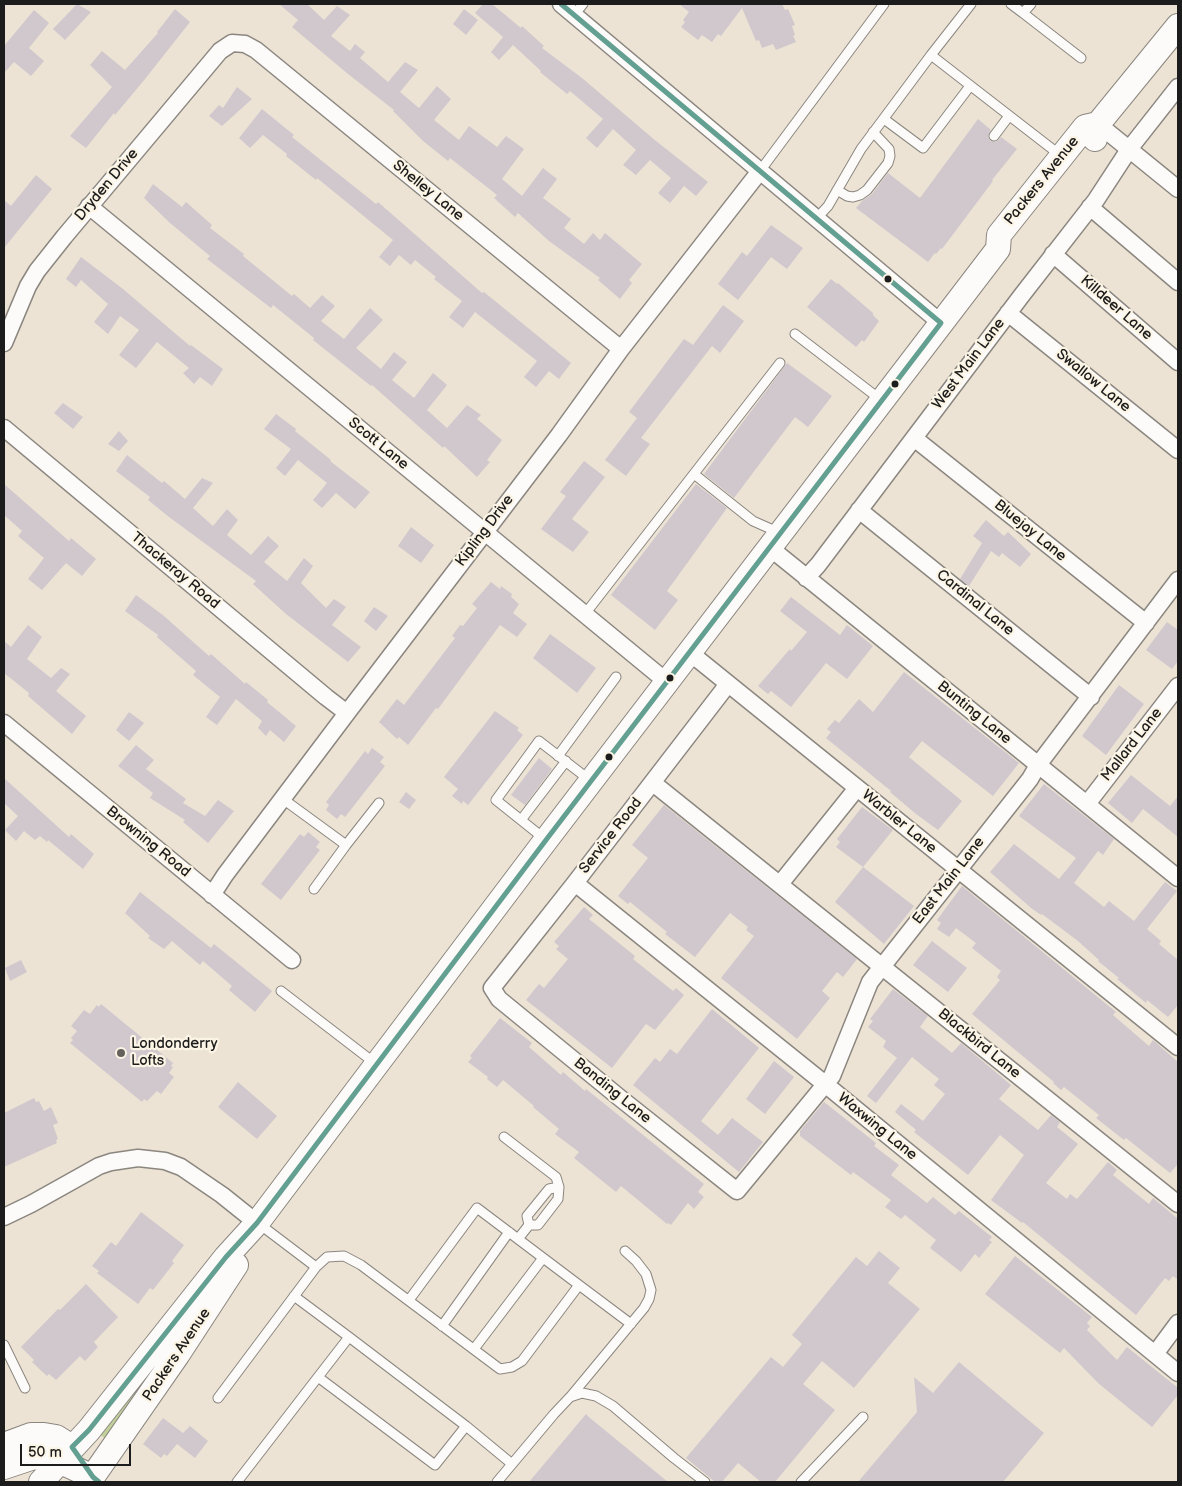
<!DOCTYPE html>
<html>
<head>
<meta charset="utf-8">
<style>
  body { margin:0 }
  #map { position:relative; width:1182px; height:1486px; overflow:hidden; background:#ece3d5; font-family:"Balsamiq Sans",sans-serif }
  canvas { display:block }
  .frame { position:absolute; inset:0; border:5px solid #1c1c1c; pointer-events:none }
  .scale { position:absolute; left:20px; top:1444px; width:111px; height:22px; box-sizing:border-box; border:2px solid #1c1c1c; border-top:0; padding-left:6px; font-size:15px; line-height:18px; white-space:nowrap; color:#1c1c1c; -webkit-text-stroke:4px #fcf5e5; paint-order:stroke }
</style>
</head>
<body>
<div id="map">
<canvas width="1182" height="1486"></canvas>
<div class="frame"></div>
<div class="scale">50 m</div>
</div>
<script>
const context = document.querySelector('canvas').getContext('2d');
context.lineJoin = 'round';
function paint(path, color) { context.fillStyle = color; context.fill(path, 'evenodd'); }
const poly = rows => new Path2D(rows.map(r => 'M' + r).join(''));
function trace(path, color, width, dash) { context.strokeStyle = color; context.lineWidth = width; context.lineCap = dash ? 'butt' : 'round'; context.setLineDash(dash || []); context.stroke(path); }
function drawText(font, color, halo, rows, align = 'center') {
  context.font = font + ' "Balsamiq Sans",sans-serif'; context.lineWidth = 4.5; context.setLineDash([]); context.textBaseline = 'middle'; context.strokeStyle = halo; context.fillStyle = color; for (const [text, x, y, turn = 0] of rows) {
    context.save(); context.translate(x, y); context.rotate((+turn || 0) * Math.PI / 180); context.textAlign = isNaN(turn) ? turn : align; if (halo) context.strokeText(text, 0, 0); context.fillText(text, 0, 0); context.restore();
  }
}
const green = poly([
  [145,1375,148,1377,106,1439,99,1434]
]);
const building = poly([
  [77,4,91,12,65,40,53,29],
  [279,4,307,4,324,20,337,6,350,15,331,36,350,51,355,44,365,52,360,58,388,82,405,62,418,70,400,92,419,108,437,86,451,99,434,120,459,140,469,126,497,147,506,136,524,149,502,179,522,196,543,168,557,179,543,198,571,219,564,228,584,244,593,233,600,240,605,233,642,264,629,280,632,283,620,299,598,280,600,278,549,241,518,213,515,217,494,198,497,195,450,158,448,161,423,141,393,111,394,110,348,74,292,27,298,20],
  [483,4,492,4,521,28,522,26,544,46,542,48,582,78,656,141,708,182,696,196,684,186,670,203,658,193,671,178,650,160,636,175,623,165,636,150,613,129,597,148,586,138,603,119,570,91,567,94,540,72,541,71,513,45,499,60,491,52,503,37,475,13],
  [679,4,782,4,785,10,788,9,795,25,792,26,795,35,793,36,796,42,776,50,773,44,762,48,759,40,756,41,742,8,721,36,718,34,712,42,702,35,698,40,681,27,685,22,683,20,689,12],
  [175,9,190,22,145,79,115,115,114,113,86,148,70,136,112,87,90,65,102,51,125,70,158,33,157,32],
  [464,9,478,20,466,35,453,24],
  [34,10,49,23,29,48,44,61,31,76,14,62,4,73,4,46],
  [237,87,252,99,222,126,209,116,219,105,223,108],
  [262,109,294,135,292,137,376,204,378,202,482,293,484,292,571,363,559,379,549,371,536,387,524,377,537,361,475,312,463,328,449,317,462,301,434,279,436,277,415,260,411,265,399,255,390,266,379,257,393,240,317,178,316,180,286,156,287,154,263,135,250,148,239,138],
  [978,119,991,130,988,136,990,141,996,142,1001,137,1017,149,992,180,993,181,942,249,941,248,936,254,935,253,928,262,856,208,862,201,872,194,888,173,920,198],
  [36,175,52,189,4,248,4,200,11,206],
  [153,184,182,207,186,202,212,225,210,228,244,254,243,256,292,296,294,294,310,308,322,295,335,306,321,321,344,339,370,308,383,320,356,348,381,369,394,352,407,362,392,380,414,398,433,373,447,385,427,410,447,428,467,405,481,415,477,419,502,440,487,460,490,462,477,477,444,446,443,448,372,385,371,386,313,340,314,338,273,305,271,308,207,259,210,256,170,223,144,198],
  [771,225,803,248,787,269,771,257,738,300,718,284,742,252,747,256],
  [81,257,123,289,190,346,191,345,223,369,212,386,200,377,194,384,183,373,189,368,157,342,136,368,119,355,139,330,120,316,108,334,94,322,108,304,81,280,76,287,66,279],
  [831,279,837,284,838,283,873,313,873,315,879,321,864,342,862,340,856,347,807,307],
  [723,305,744,321,720,353,712,346,641,438,650,444,626,476,605,460,637,418,629,412,684,339,693,345],
  [787,363,832,396,808,427,795,417,734,498,704,474],
  [63,403,83,417,73,429,54,413],
  [276,414,296,429,295,431,331,460,330,461,370,492,355,509,336,493,322,508,313,500,327,483,298,460,285,476,276,468,291,449,264,429],
  [119,431,128,441,119,451,108,444],
  [127,455,162,483,164,481,185,499,202,478,213,483,193,508,213,526,227,509,238,520,227,535,251,555,268,536,279,546,264,562,287,581,304,558,313,566,301,583,326,608,334,599,346,607,332,625,361,647,348,662,286,614,253,584,256,581,169,517,148,500,150,497,116,471],
  [584,461,605,477,572,519,589,532,573,552,541,529,566,496,560,492],
  [4,484,69,541,71,538,96,559,82,576,66,563,42,590,28,579,44,558,18,536,22,531,4,515],
  [696,484,727,508,667,591,678,600,655,630,611,595],
  [986,520,1004,536,1008,532,1031,554,1020,567,1002,553,999,557,991,551,969,586,960,579,982,543,973,536],
  [411,527,434,545,421,563,398,546],
  [491,582,500,589,501,586,512,594,511,597,519,604,513,613,527,624,517,637,500,625,438,709,436,708,408,745,399,737,397,739,379,722,397,699,404,705,455,638,452,636,460,625,463,626,477,608,472,604],
  [136,595,164,616,209,656,211,654,245,684,246,682,268,700,267,702,296,726,284,742,270,730,266,736,258,728,262,721,236,699,217,725,206,717,220,697,193,675,196,671,157,637,158,635,125,611],
  [791,597,840,635,847,625,873,646,847,679,826,663,791,707,771,691,768,694,758,686,790,649,791,651,807,632,780,611],
  [374,607,388,616,376,631,364,621],
  [1167,622,1178,630,1178,661,1172,669,1146,650],
  [28,625,42,637,27,659,51,678,61,668,70,674,56,691,86,716,72,734,28,696,29,693,4,673,4,641,11,647],
  [550,634,596,668,577,693,533,658],
  [904,672,1019,763,993,796,922,741,909,757,962,801,938,830,916,814,890,792,891,791,826,738,831,732,827,729,835,720,839,723,859,699,873,712],
  [1119,685,1144,704,1106,755,1082,736],
  [495,711,519,728,517,730,523,735,468,805,463,801,462,804,452,796,458,789,444,777],
  [129,712,144,723,129,741,116,730],
  [136,745,154,760,146,769,186,799,183,803,205,816,218,800,234,811,208,843,183,822,185,820,150,798,153,793,118,766],
  [372,748,384,757,380,762,385,766,345,817,341,814,337,819,326,810,329,805,326,802,365,751,368,754],
  [539,758,552,769,525,805,511,795],
  [1131,775,1170,806,1178,796,1178,837,1143,809,1132,823,1108,803],
  [4,778,69,837,71,834,94,854,83,869,48,840,47,842,40,836,35,840,24,831,16,841,5,830,18,816,4,803],
  [1044,784,1114,839,1103,855,1098,851,1074,883,1104,907,1109,901,1134,921,1165,882,1177,891,1147,929,1161,941,1159,944,1178,960,1178,1005,1168,1017,1147,1000,1146,1003,1140,998,1117,979,1119,978,1098,961,1099,960,1078,941,1042,914,1041,915,1031,908,990,872,1014,844,1059,879,1076,858,1019,816],
  [406,792,416,800,409,809,399,802],
  [664,805,857,959,843,977,837,972,822,991,830,998,797,1039,721,978,754,936,746,930,748,927,730,913,695,957,665,934,667,932,630,902,628,904,618,896,648,858,632,845],
  [862,807,893,830,863,867,914,906,884,944,835,902,863,867,836,847,840,842,837,839],
  [308,832,320,842,316,847,320,850,281,900,261,884,300,834,304,837],
  [962,886,1116,1012,1113,1015,1149,1046,1153,1040,1178,1062,1178,1164,1170,1173,1126,1138,1124,1140,1096,1118,1099,1115,1064,1087,1061,1090,1053,1083,1054,1082,972,1014,1000,980,997,977,1001,971,972,948,976,943,956,928,949,937,937,929,941,923,937,920],
  [140,892,211,948,214,944,272,991,255,1012,229,990,232,986,203,961,200,965,172,941,164,949,148,938,150,936,125,913],
  [584,907,593,915,589,919,635,956,633,959,673,991,676,988,684,995,655,1030,646,1024,612,1068,526,1000,539,984,544,988,568,959,556,949,559,946,554,942],
  [932,941,967,968,948,992,913,965],
  [21,960,27,972,10,981,5,968],
  [893,989,928,1016,920,1027,952,1053,961,1043,1011,1085,999,1099,1038,1130,1051,1115,1060,1122,1057,1127,1078,1144,1046,1183,1067,1199,1070,1194,1077,1199,1108,1162,1117,1170,1113,1175,1149,1204,1153,1198,1178,1219,1178,1280,1173,1276,1169,1281,1165,1278,1136,1315,1023,1222,1022,1223,991,1200,1024,1155,1000,1135,968,1175,914,1132,916,1130,895,1112,901,1104,923,1121,945,1094,934,1085,939,1079,912,1057,876,1103,867,1096,897,1058,883,1047,886,1041,868,1027,873,1021,870,1019],
  [101,1004,173,1063,171,1066,173,1067,169,1073,174,1077,161,1094,157,1091,147,1101,144,1099,142,1102,70,1043,73,1040,71,1038,77,1031,71,1026,84,1010,90,1014,97,1005,99,1007],
  [712,1009,759,1048,701,1121,718,1135,732,1118,763,1142,739,1172,633,1085,655,1058,660,1062,670,1049,677,1054],
  [500,1018,532,1043,529,1047,561,1075,563,1072,585,1091,586,1089,704,1184,698,1192,704,1197,694,1209,688,1203,671,1225,668,1223,667,1224,621,1186,616,1192,574,1158,579,1152,555,1134,559,1129,533,1107,534,1106,503,1080,497,1087,487,1079,488,1077,468,1062,472,1058,470,1056],
  [774,1061,794,1077,765,1114,746,1099],
  [238,1082,277,1116,257,1139,218,1107],
  [34,1098,36,1102,39,1101,44,1111,51,1107,58,1123,53,1125,58,1139,56,1140,57,1143,4,1167,4,1113],
  [824,1102,876,1143,874,1146,899,1165,891,1175,927,1203,933,1197,955,1215,959,1211,992,1237,989,1240,992,1242,979,1258,975,1254,961,1272,930,1248,936,1240,905,1215,901,1219,885,1207,891,1200,853,1172,851,1175,800,1136,800,1131],
  [141,1212,184,1245,172,1261,174,1263,153,1290,150,1288,138,1304,97,1273,99,1271,92,1266,111,1242,116,1246],
  [879,1251,900,1268,888,1283,920,1309,854,1388,822,1361,803,1384,835,1410,775,1482,761,1482,738,1463,722,1482,715,1482,686,1458,771,1357,783,1367,802,1344,792,1335,856,1257,867,1266],
  [1015,1256,1092,1317,1087,1323,1090,1326,1087,1330,1117,1360,1127,1347,1178,1388,1178,1395,1152,1427,1098,1383,1064,1348,1060,1353,985,1294],
  [86,1284,118,1317,94,1342,98,1347,85,1361,80,1356,56,1380,49,1374,47,1376,32,1362,34,1360,21,1347,58,1309,60,1310],
  [959,1362,1044,1433,1003,1482,858,1482,917,1412,914,1377,933,1393],
  [586,1414,590,1418,668,1482,529,1482],
  [163,1418,183,1433,190,1426,208,1441,195,1458,177,1444,167,1456,164,1454,161,1458,143,1444]
]);
const service = poly([
  [1011,4,1023,13],
  [1031,4,1023,13,1081,58],
  [574,15,583,4],
  [931,55,971,4],
  [884,119,923,148,970,86],
  [994,136,1009,116],
  [760,171,884,4],
  [837,190,847,196,853,197,860,195,867,190,888,163,890,156,889,149,873,132],
  [817,218,828,206,861,149,931,55,1060,155],
  [795,334,881,400],
  [694,474,753,521,780,533],
  [585,614,780,363],
  [558,756,616,677],
  [283,799,346,845,314,889],
  [521,820,566,761],
  [546,840,496,800,539,741,591,781],
  [346,845,379,803],
  [281,991,376,1064],
  [504,1137,556,1177,559,1187,558,1199,538,1225,529,1225],
  [518,1239,529,1225,527,1216,549,1189,559,1187],
  [316,1267,327,1257,344,1256,361,1265,500,1369,512,1367,522,1361,579,1285,631,1324],
  [294,1296,349,1337,466,1426,435,1465,318,1377,349,1337],
  [409,1300,477,1208,579,1285],
  [442,1326,509,1232],
  [4,1345,25,1388],
  [474,1349,543,1258],
  [571,1396,644,1308,649,1299,651,1290,646,1274,636,1261,625,1251],
  [218,1398,316,1267,258,1223],
  [466,1426,512,1464],
  [237,1482,318,1377],
  [497,1482,554,1414,570,1397,582,1393,596,1396,613,1406,674,1458,705,1482],
  [801,1482,863,1417]
]);
const minor = poly([
  [561,4,941,323],
  [1098,124,1178,189],
  [89,206,667,682],
  [1090,207,1178,282],
  [1053,254,1178,362],
  [1008,313,1178,450],
  [4,343,28,286,37,271,64,237,220,51,232,43,245,44,256,50,621,349],
  [4,428,326,697,347,713],
  [914,438,1146,623],
  [859,510,1091,697],
  [769,547,1178,878],
  [806,578,818,565,1022,295,1096,200,1130,148,1178,87],
  [689,652,1178,1047],
  [728,684,575,883,492,988,499,999,620,1098,737,1191,832,1076,870,982,1030,779,1038,765,1178,580],
  [4,723,292,960],
  [653,783,1178,1204],
  [1087,804,1178,686],
  [575,883,825,1084,1178,1373],
  [780,884,857,788],
  [212,895,225,875,347,713,559,435,621,349,760,171],
  [4,1217,31,1204,99,1166,111,1162,138,1158,165,1161,181,1167,222,1195,257,1223],
  [1155,1354,1178,1323]
]);
const secondary = poly([
  [1095,139,1098,124,1178,26],
  [4,1445,31,1435,44,1435,56,1437,72,1447],
  [4,1467,34,1457,61,1462,93,1477],
  [41,1482,89,1430,226,1257,257,1223,546,840,998,249,999,235,1085,127,1098,124],
  [89,1482,178,1354,236,1265]
]);
const bus1 = poly([
  [99,1482,93,1477,72,1447,89,1430,226,1257,257,1223,546,840,941,323,561,4]
]);
const markers = [
  [888,279,4.5,"#1c1c1c"],
  [895,384,4.5,"#1c1c1c"],
  [670,678,4.5,"#1c1c1c"],
  [609,757,4.5,"#1c1c1c"],
  [121,1053,5,"#65625d"]
];
const streetNames = [
  ["Packers Avenue",1042,181,-51],
  ["Dryden Drive",107,185,-50],
  ["Shelley Lane",428,191,39],
  ["Killdeer Lane",1116,308,41],
  ["West Main Lane",969,364,-53],
  ["Swallow Lane",1093,381,39],
  ["Scott Lane",378,444,39],
  ["Kipling Drive",485,531,-53],
  ["Bluejay Lane",1030,531,39],
  ["Thackeray Road",175,571,40],
  ["Cardinal Lane",975,603,39],
  ["Bunting Lane",974,713,39],
  ["Mallard Lane",1132,745,-52],
  ["Warbler Lane",899,822,39],
  ["Service Road",611,836,-52],
  ["Browning Road",148,842,39],
  ["East Main Lane",949,881,-52],
  ["Blackbird Lane",979,1044,39],
  ["Banding Lane",612,1091,39],
  ["Waxwing Lane",877,1127,39],
  ["Packers Avenue",177,1355,-56]
];
const poiNames = [
  ["Londonderry",131,1044],
  ["Lofts",131,1061]
];
paint(green, '#c2d19c');
paint(building, '#d0c8cd');
trace(service, '#8b867f', 11);
trace(minor, '#8b867f', 19);
trace(secondary, '#8b867f', 26);
trace(service, '#fcfbf9', 9);
trace(minor, '#fcfbf9', 16);
trace(secondary, '#fcfbf9', 24);
trace(bus1, '#63a091', 5);
for (const [x, y, r, color] of markers) { const dot = new Path2D(); dot.arc(x, y, r, 0, 2 * Math.PI); context.fillStyle = color; context.fill(dot); trace(dot, '#fcf5e5', 2); }
drawText('15px', '#1c1c1c', '#fcf5e5', streetNames);
drawText('15px', '#1c1c1c', '#fcf5e5', poiNames, 'left');
</script>
</body>
</html>
